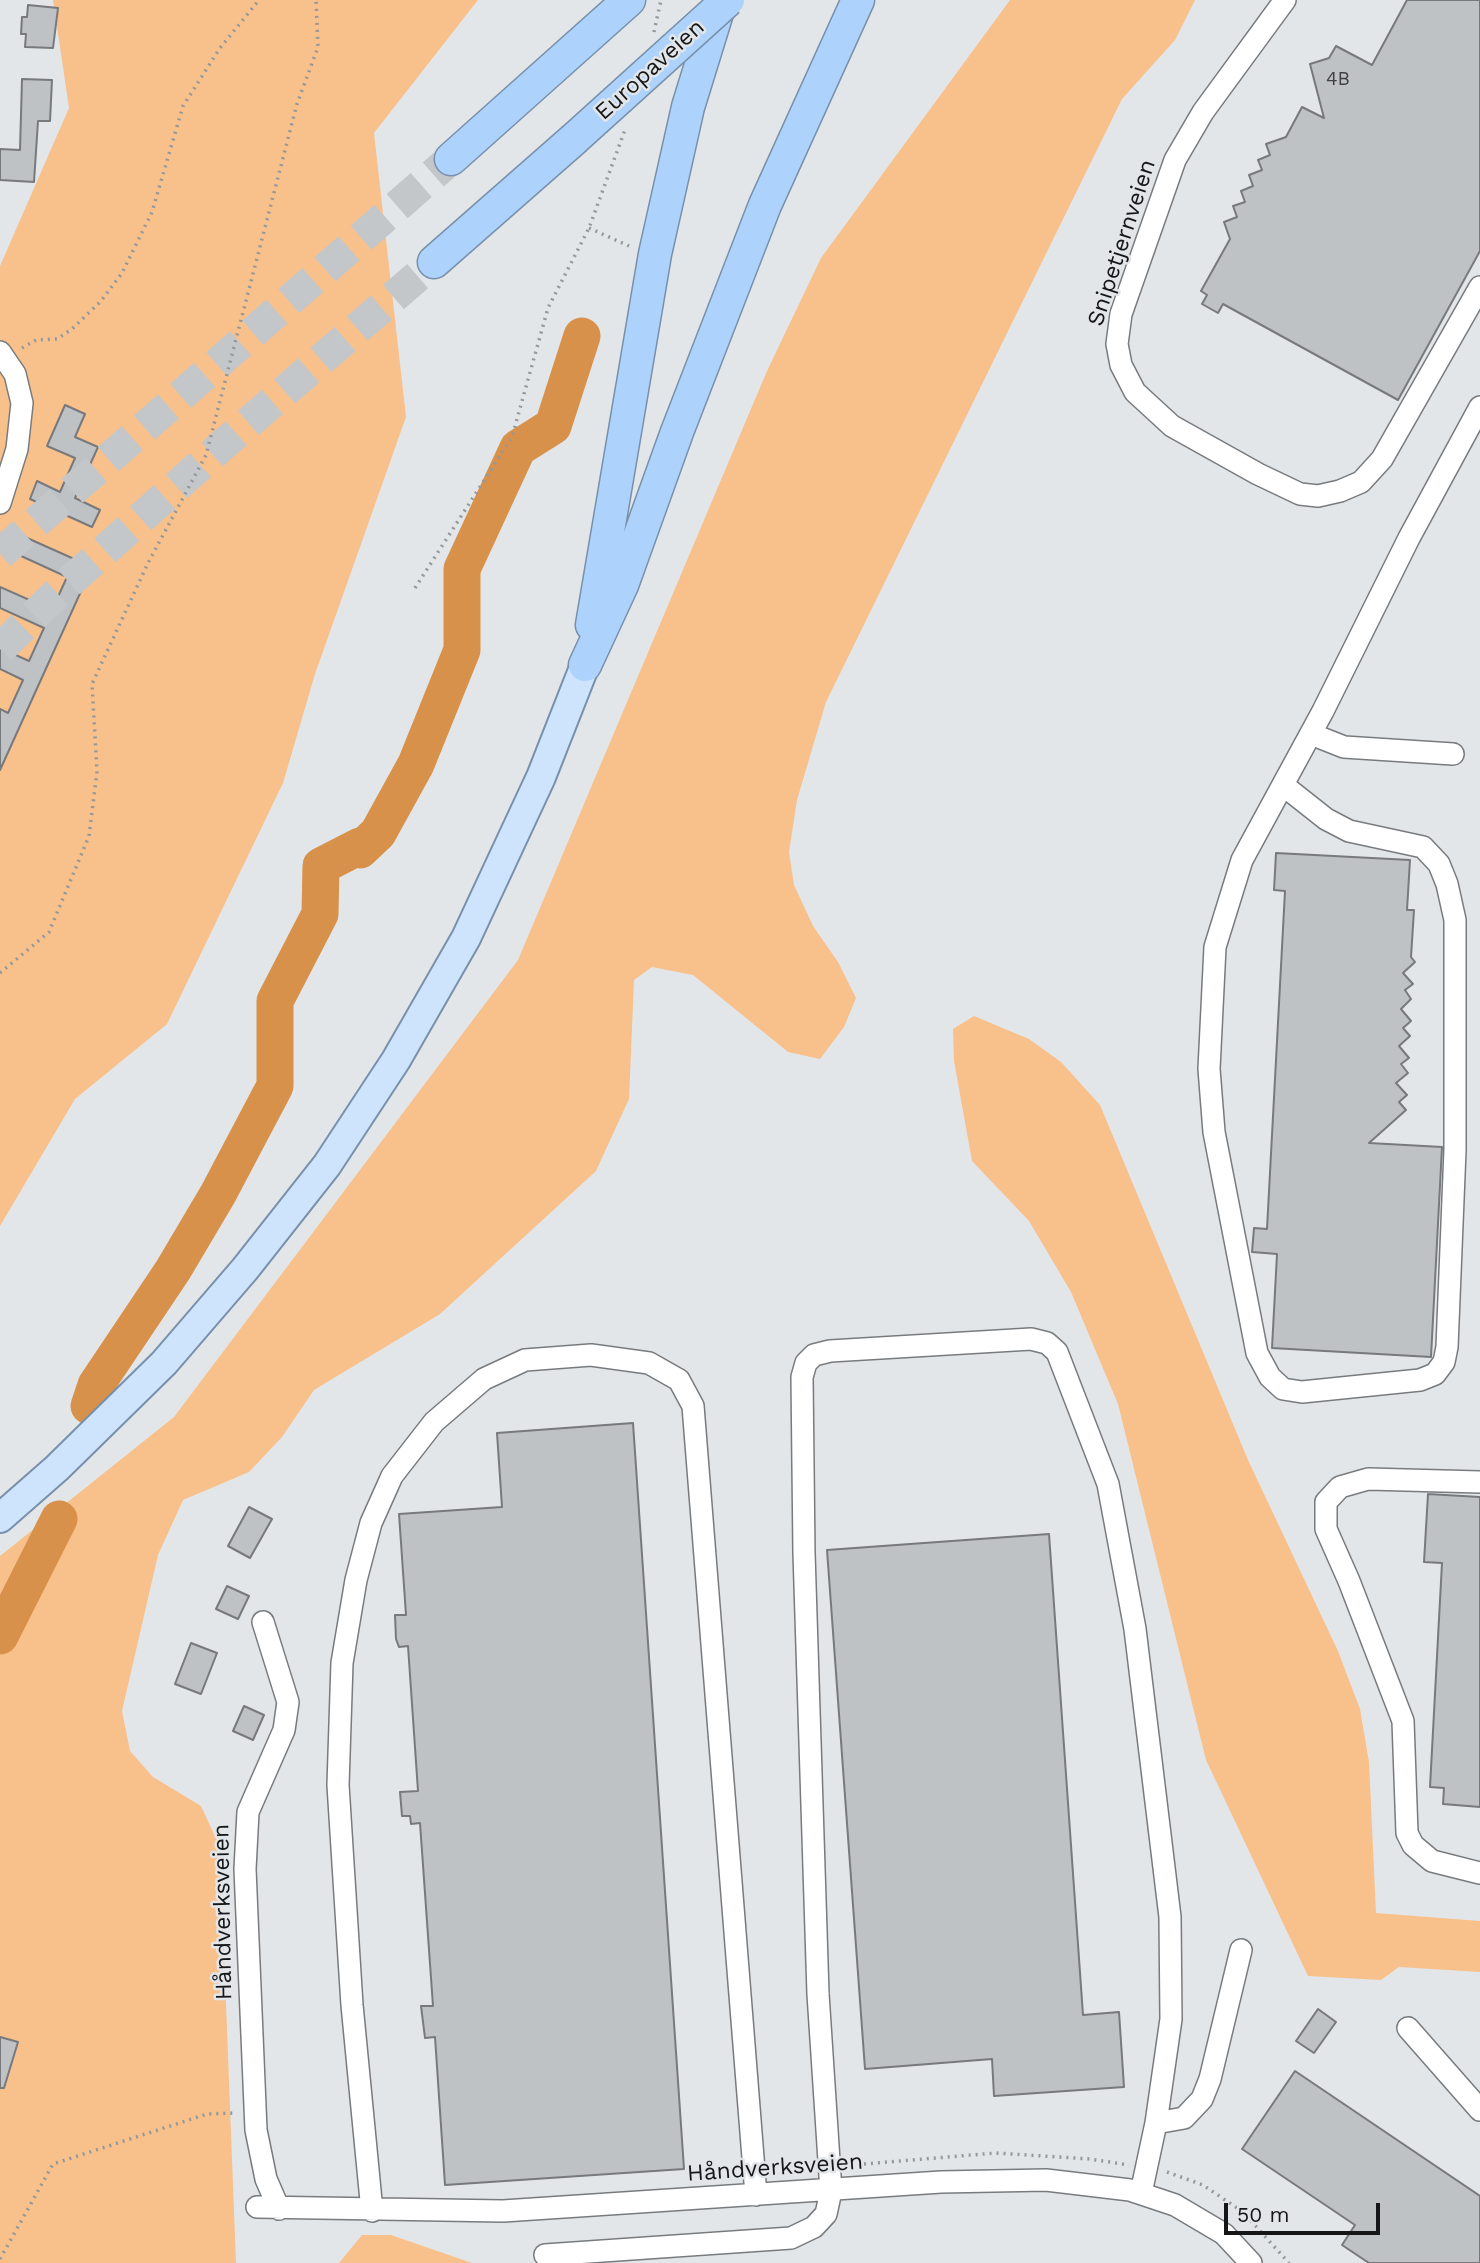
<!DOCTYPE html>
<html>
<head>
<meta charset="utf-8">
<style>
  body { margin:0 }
  #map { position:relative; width:1480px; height:2263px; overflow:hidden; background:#e3e6e9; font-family:"Work Sans",sans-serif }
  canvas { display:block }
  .scale { position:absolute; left:1224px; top:2203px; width:156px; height:32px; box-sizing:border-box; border:4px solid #151617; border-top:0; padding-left:9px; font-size:21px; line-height:24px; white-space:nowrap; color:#151617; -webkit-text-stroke:5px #e3e6e9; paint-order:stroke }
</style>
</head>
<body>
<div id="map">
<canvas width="1480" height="2263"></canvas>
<div class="scale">50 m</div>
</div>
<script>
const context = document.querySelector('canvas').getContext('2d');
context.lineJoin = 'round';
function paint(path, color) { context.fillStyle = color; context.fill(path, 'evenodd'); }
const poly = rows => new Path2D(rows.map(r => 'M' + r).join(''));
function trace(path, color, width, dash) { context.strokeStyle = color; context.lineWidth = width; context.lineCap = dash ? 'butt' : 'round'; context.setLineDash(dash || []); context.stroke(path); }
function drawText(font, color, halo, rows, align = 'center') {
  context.font = font + ' "Work Sans",sans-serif'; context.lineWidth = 5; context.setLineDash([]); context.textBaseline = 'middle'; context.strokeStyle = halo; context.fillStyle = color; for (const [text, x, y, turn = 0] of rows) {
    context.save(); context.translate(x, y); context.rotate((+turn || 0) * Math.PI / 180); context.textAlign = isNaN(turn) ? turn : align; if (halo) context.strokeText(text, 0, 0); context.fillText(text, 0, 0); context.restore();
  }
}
const green = poly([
  [53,0,478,0,374,133,406,417,315,674,283,783,167,1024,75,1099,0,1226,0,266,69,108],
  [1010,0,1195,0,1175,40,1122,99,826,702,797,800,789,852,794,885,813,926,838,962,856,998,844,1027,820,1059,788,1052,693,975,652,967,634,980,629,1099,596,1171,440,1314,314,1390,282,1437,249,1472,183,1500,158,1555,122,1711,130,1751,153,1777,201,1806,220,1847,236,2263,0,2263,0,1556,174,1417,518,960,767,371,821,258],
  [974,1016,1029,1039,1061,1062,1100,1105,1248,1460,1338,1651,1360,1709,1369,1762,1376,1913,1480,1921,1480,1972,1399,1967,1381,1980,1308,1976,1206,1760,1118,1404,1071,1292,1029,1221,972,1161,954,1061,953,1029],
  [362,2235,391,2235,472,2263,339,2263]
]);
const river = poly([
  [89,1406,96,1385,173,1270,218,1194,275,1086,275,1001,320,914,321,866,360,846,360,850,378,833,416,764,462,650,462,569,518,448,553,426,582,336],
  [0,1636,59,1519]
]);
const building = poly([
  [1407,0,1480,0,1480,251,1398,400,1223,304,1218,313,1202,304,1207,295,1201,291,1230,239,1224,222,1237,217,1233,206,1245,202,1241,191,1253,186,1249,175,1262,170,1258,160,1270,155,1266,144,1286,137,1302,107,1324,118,1310,64,1329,58,1336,46,1372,65,1407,0],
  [28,5,58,8,53,48,25,47,26,34,21,34,22,17,27,17,28,5],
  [22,79,52,80,50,121,38,121,34,182,0,180,0,149,20,150,22,79],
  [65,405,85,414,75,437,98,447,75,498,100,510,92,527,30,499,37,481,60,492,75,458,47,446,65,405],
  [16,533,92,567,0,770,0,709,8,713,23,680,0,669,0,648,29,661,44,628,0,608,0,587,52,610,67,577,8,550,16,533],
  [1276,853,1410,860,1407,910,1414,910,1411,957,1415,962,1403,973,1413,984,1405,990,1411,999,1401,1009,1411,1021,1403,1028,1410,1036,1399,1046,1409,1058,1401,1064,1408,1073,1396,1083,1407,1095,1399,1102,1406,1110,1369,1143,1442,1147,1431,1357,1272,1348,1277,1254,1252,1252,1254,1228,1267,1229,1285,891,1274,890,1276,853],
  [633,1423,684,2169,445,2185,435,2037,425,2038,421,2006,433,2006,420,1823,411,1824,410,1816,402,1816,400,1792,418,1791,408,1646,399,1647,396,1639,395,1615,406,1615,399,1514,502,1507,497,1433,633,1423],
  [1428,1494,1480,1497,1480,1807,1443,1804,1444,1788,1430,1787,1442,1563,1424,1562,1428,1494],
  [249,1507,272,1519,250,1558,228,1546,249,1507],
  [1049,1534,1083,2015,1119,2012,1124,2087,994,2096,992,2059,865,2069,827,1550,1049,1534],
  [227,1586,249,1596,238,1619,216,1609,227,1586],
  [191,1643,217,1653,201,1694,175,1684,191,1643],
  [244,1706,264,1715,253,1740,233,1731,244,1706],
  [1318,2009,1336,2022,1314,2053,1296,2041,1318,2009],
  [0,2037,18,2042,4,2088,0,2088,0,2037],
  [1295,2071,1480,2196,1480,2263,1369,2263,1342,2245,1355,2225,1242,2149,1295,2071]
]);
const highwayTunnel = poly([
  [0,554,451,159],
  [0,649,57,593,225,443,434,262]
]);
const path = poly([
  [654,32,661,0],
  [589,228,629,246],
  [22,348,36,340,57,339,72,329,101,301,122,273,152,212,183,106,220,48,259,0],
  [415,588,512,437,548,308,589,228,626,127],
  [0,973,49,932,89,836,97,772,92,684,148,563,206,455,297,104,318,47,316,0],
  [864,2164,996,2153,1090,2159,1129,2165],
  [1167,2172,1203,2185,1243,2212,1289,2263],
  [0,2259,53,2164,207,2114,235,2113]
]);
const minor = poly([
  [1285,0,1203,112,1175,160,1121,314,1117,344,1121,365,1135,392,1172,426,1258,474,1300,494,1318,496,1340,491,1361,482,1382,459,1480,287],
  [0,352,15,374,22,403,17,449,0,503],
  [1311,734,1344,747,1453,754],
  [1283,785,1326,819,1349,831,1423,847,1439,864,1447,884,1455,920,1455,1150,1447,1347,1444,1362,1435,1374,1420,1380,1302,1392,1283,1389,1270,1377,1257,1353,1214,1132,1209,1069,1215,947,1242,860,1323,711,1409,538,1480,407],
  [1480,1482,1368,1479,1340,1487,1326,1502,1326,1529,1349,1581,1403,1721,1407,1833,1413,1845,1432,1861,1480,1873],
  [263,1622,288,1702,284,1730,248,1812,245,1869,256,2130,266,2179,279,2209],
  [1408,2028,1480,2110],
  [1156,2123,1184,2118,1202,2099,1210,2079,1241,1950],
  [257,2207,503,2211,941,2182,1046,2180,1130,2190,1175,2205,1224,2234,1251,2263],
  [372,2211,352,2005,338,1785,342,1663,356,1580,371,1523,392,1476,434,1422,484,1379,525,1360,591,1355,649,1363,679,1380,693,1406,756,2195],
  [545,2255,791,2238,814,2227,826,2214,831,2191,818,1994,804,1553,802,1377,806,1363,814,1355,830,1351,1031,1339,1047,1343,1057,1352,1108,1484,1135,1629,1170,1917,1171,2019,1156,2123,1141,2193]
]);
const major = poly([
  [0,1518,57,1468,164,1363,245,1269,327,1165,396,1060,466,938,541,777,585,665]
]);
const highway = poly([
  [451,159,629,0],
  [434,262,573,140],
  [592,625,655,254,688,107,721,0],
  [585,665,622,585,677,432,765,205,858,0]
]);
const highwayBridge = poly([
  [573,140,728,0]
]);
const numberNames = [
  ["4B",1338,79]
];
const streetNames = [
  ["Europaveien",650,70,-42],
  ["Snipetjernveien",1122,243,-72],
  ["Håndverksveien",223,1912,-91],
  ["Håndverksveien",775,2168,-4]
];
paint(green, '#f8c08b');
trace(river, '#d8914a', 37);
paint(building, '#bfc2c5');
trace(building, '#77797c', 2);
trace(highwayTunnel, '#c4c7ca', 32, [32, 16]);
trace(minor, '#787b7e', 24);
trace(major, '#7890ab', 32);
trace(highway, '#7890ab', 35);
trace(path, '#95989a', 3.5, [2, 5]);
trace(minor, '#fff', 21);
trace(major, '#cee4fd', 28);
trace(highway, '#add2fb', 32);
trace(highwayBridge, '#7890ab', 35, []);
trace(highwayBridge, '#add2fb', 32);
drawText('19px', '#404142', null, numberNames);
drawText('23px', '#151617', '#e3e6e9', streetNames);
</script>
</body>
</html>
